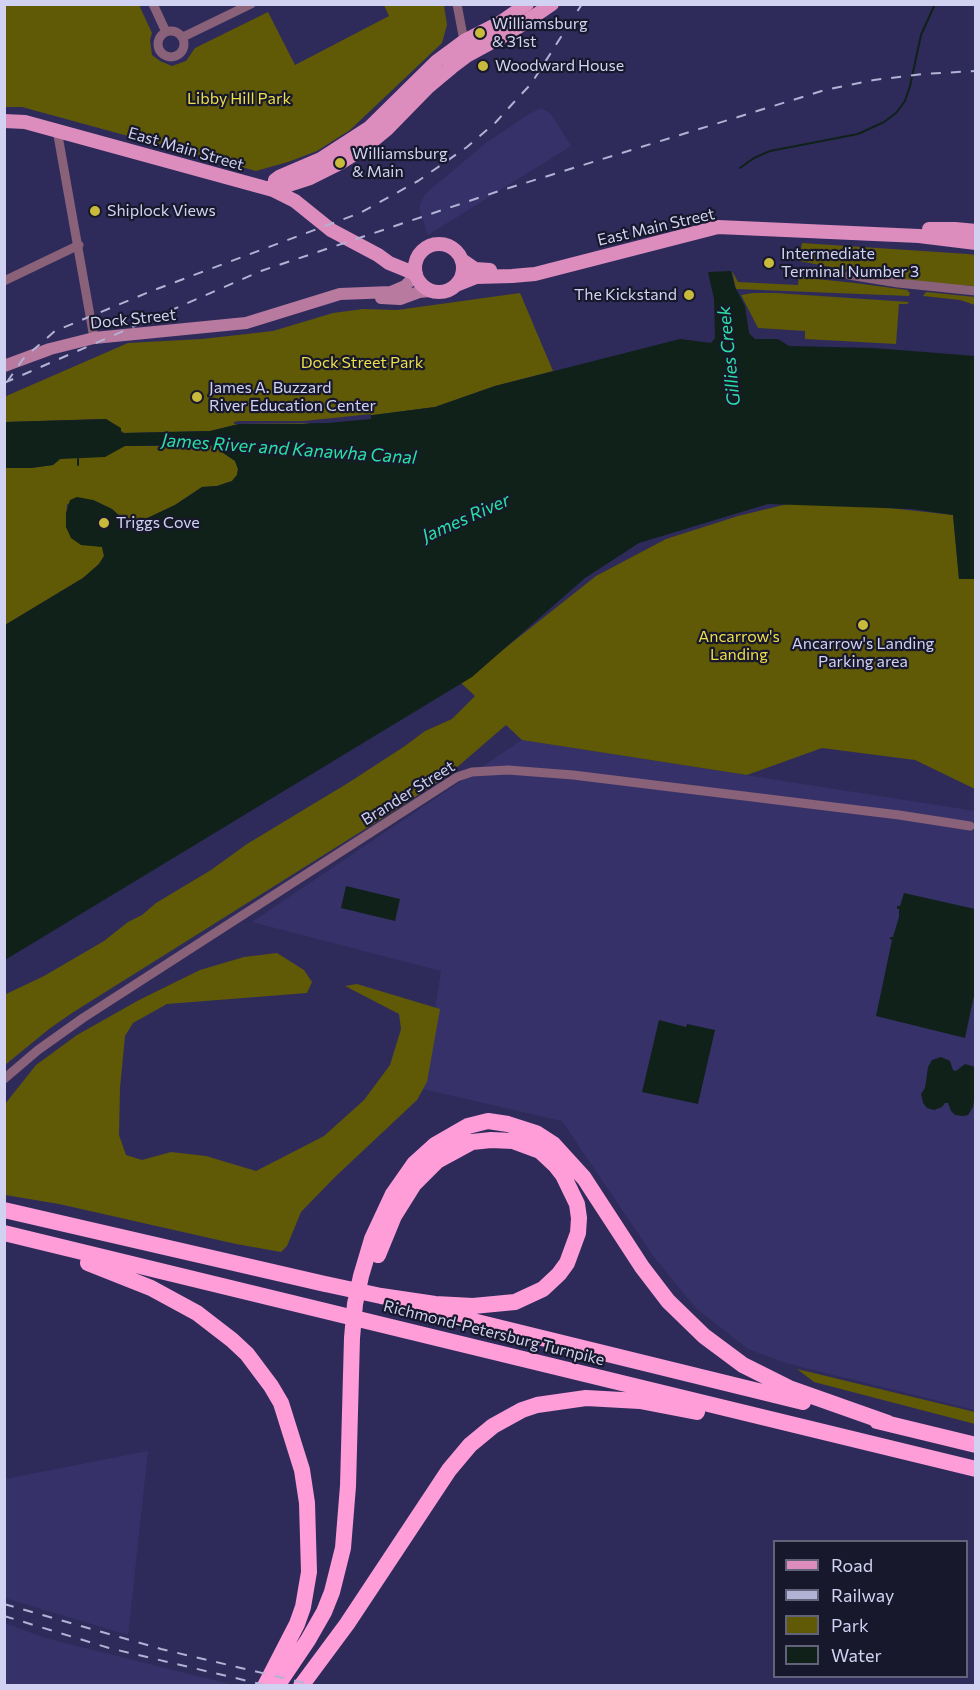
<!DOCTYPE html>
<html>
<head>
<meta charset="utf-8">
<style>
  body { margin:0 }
  #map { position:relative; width:980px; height:1690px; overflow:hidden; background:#2e2b5b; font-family:Commissioner,sans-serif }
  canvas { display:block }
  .frame { position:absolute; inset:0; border:6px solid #d1d2f1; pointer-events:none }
  .legend { position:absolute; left:773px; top:1540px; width:195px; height:138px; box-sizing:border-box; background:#18182d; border:2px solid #62627b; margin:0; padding:8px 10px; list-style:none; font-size:18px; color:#d1d2f1 }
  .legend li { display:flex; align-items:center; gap:12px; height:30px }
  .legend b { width:30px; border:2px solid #62627b }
</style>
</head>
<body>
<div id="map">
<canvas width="980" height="1690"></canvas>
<div class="frame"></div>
<ul class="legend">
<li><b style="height:8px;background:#dd8dbd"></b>Road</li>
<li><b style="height:8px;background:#b2b2d4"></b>Railway</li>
<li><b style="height:16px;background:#605906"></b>Park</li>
<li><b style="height:16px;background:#102119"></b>Water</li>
</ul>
</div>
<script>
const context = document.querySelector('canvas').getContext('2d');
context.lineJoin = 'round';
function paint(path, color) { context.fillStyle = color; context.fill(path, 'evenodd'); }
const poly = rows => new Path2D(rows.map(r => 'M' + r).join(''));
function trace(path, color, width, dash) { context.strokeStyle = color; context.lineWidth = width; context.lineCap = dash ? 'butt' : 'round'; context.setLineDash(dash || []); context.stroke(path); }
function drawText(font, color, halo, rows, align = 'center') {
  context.font = font + ' Commissioner,sans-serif'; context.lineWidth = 4.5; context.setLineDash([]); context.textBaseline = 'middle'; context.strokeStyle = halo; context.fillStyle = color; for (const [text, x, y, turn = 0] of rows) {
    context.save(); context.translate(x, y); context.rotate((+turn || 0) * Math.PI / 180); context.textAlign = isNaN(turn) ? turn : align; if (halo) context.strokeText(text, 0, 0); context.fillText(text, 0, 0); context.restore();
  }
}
const built = poly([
  [541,108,551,114,571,146,428,235,420,212,420,204,426,193,486,143,529,114],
  [522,740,975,811,975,1410,786,1363,748,1349,696,1308,654,1257,562,1121,423,1089,441,971,252,922],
  [148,1451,128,1635,5,1598,5,1479],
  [5,1623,45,1638,233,1685,5,1685]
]);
const green = poly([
  [4,5,139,5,152,33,150,40,152,55,160,61,172,66,186,61,195,48,268,12,295,65,389,16,384,5,444,5,447,25,442,43,350,130,317,151,288,162,256,171,22,107,5,107],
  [802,243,968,254,975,255,975,286,949,285,883,277,799,261],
  [732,271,738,282,798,285,799,274,807,278,855,283,907,290,910,293,909,296,736,289],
  [926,292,975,297,975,305,960,300,923,296],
  [520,293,553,371,495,386,435,407,304,424,239,424,210,431,124,433,106,419,5,422,4,397,128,343,202,339,273,331,333,313,363,309,397,310],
  [753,293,776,293,909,302,907,304,899,304,896,344,805,339,805,331,758,328,741,295],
  [125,446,213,446,235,461,238,469,237,475,232,481,217,486,202,487,175,505,139,522,131,523,125,521,112,509,93,500,67,504,66,527,102,547,104,556,99,564,83,578,5,625,5,468,31,468,53,465,60,459],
  [808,499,953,515,959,579,975,579,975,569,975,789,915,760,822,748,747,775,522,740,506,725,448,775,397,809,72,1013,49,1029,5,1065,4,995,44,976,104,941,128,922,142,915,156,903,211,870,247,844,348,783,405,746,425,731,452,719,475,696,461,683,596,576,666,539,738,516],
  [277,953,304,970,312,982,307,993,167,1004,133,1023,125,1036,120,1088,119,1135,126,1155,142,1160,171,1152,206,1156,256,1171,324,1136,364,1100,390,1065,401,1029,399,1014,345,986,357,984,440,1009,427,1082,417,1100,334,1178,301,1212,287,1246,281,1252,236,1244,59,1204,5,1195,5,1104,36,1065,77,1035,139,1000,200,970,244,957],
  [797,1369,975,1412,975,1424,814,1382]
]);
const water = poly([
  [731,271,735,287,745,306,749,333,755,339,778,339,789,346,874,348,975,356,975,579,959,579,953,515,912,509,768,504,639,543,585,578,472,677,5,960,5,625,83,578,99,564,104,556,102,547,81,545,71,538,66,527,66,513,70,500,77,497,93,500,112,509,125,521,131,523,139,522,175,505,202,487,217,486,232,481,237,475,238,469,235,461,213,446,208,445,125,446,105,457,60,459,53,465,31,468,5,468,5,422,106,419,121,428,121,432,124,433,210,431,239,424,304,424,435,407,495,386,680,339,711,343,715,338,714,299,708,272],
  [346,886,400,899,395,921,341,908],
  [904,893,975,909,975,991,965,1038,876,1016,892,940,890,939,890,937,893,937,899,917,899,909,897,909,897,906,900,906],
  [659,1020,686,1027,687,1024,715,1030,698,1104,642,1092],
  [941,1057,950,1061,953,1070,956,1071,965,1064,975,1067,975,1092,973,1107,968,1115,963,1116,955,1115,951,1111,948,1103,945,1103,942,1107,934,1110,927,1108,923,1103,921,1094,925,1088,928,1067,932,1060]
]);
const pier = poly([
  [371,414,371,419,328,423,234,424,234,422,239,421,304,421]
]);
const stream = poly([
  [740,168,754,158,770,151,858,134,884,122,896,113,905,101,910,86,921,35,935,4],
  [78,465,78,459]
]);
const street = poly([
  [153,4,166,32],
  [457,4,465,46],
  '158 44a13 13 0 1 1 26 0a13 13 0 1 1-26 0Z',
  [183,37,251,4],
  [57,130,94,338],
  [849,275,898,283,976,291],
  [4,281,79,245],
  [4,1079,38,1050,83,1018,457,777,472,772,508,770,573,775,899,815,970,826]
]);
const secondary = poly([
  [381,298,400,299,419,292,430,291],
  [4,366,50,349,94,338,246,323,340,294,391,292,405,286,416,275]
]);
const primary = poly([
  [4,121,25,122,273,190,295,201,331,230,378,255,389,263,416,274],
  [273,190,310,178,340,163,364,148,387,129,428,87,452,67,468,55,514,30,552,4],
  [273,190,275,180,279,177,321,159,369,128,437,61,464,41,501,22,527,4],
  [929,229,955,229,976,231],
  '415 268a24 24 0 1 1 48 0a24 24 0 1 1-48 0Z',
  [462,260,475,269,490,270],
  [456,285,476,277,512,276,535,274,718,227,919,236,976,243]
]);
const highway = poly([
  [4,1210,325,1284],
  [4,1233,976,1469],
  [88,1263,151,1288,197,1313,232,1340,247,1354,271,1386,281,1403,302,1470,307,1503,309,1572,303,1607,297,1624,265,1686],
  [316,1282,381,1296,435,1304,473,1306,515,1302,543,1289,559,1274,567,1263,578,1233,579,1218,577,1204,563,1175,556,1166,540,1151,513,1141,491,1140,472,1142,437,1161,414,1184,394,1216,378,1255],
  [432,1311,803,1402],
  [877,1421,976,1445],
  [277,1686,308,1640,324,1612,332,1592,343,1548,348,1486,352,1338,355,1304,361,1276,372,1239,393,1194,414,1164,435,1145,468,1126,488,1121,508,1124,536,1133,553,1144,584,1178,642,1267,668,1301,704,1336,743,1365,789,1388,888,1423],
  [301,1686,347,1624,449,1470,470,1445,493,1426,522,1410,537,1405,586,1398,640,1401,697,1412]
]);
const rail = poly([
  [7,382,23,359,55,331,154,290,360,213,418,181,467,147,496,122,515,101,531,84,582,4],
  [4,383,261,271,496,192,825,90,874,80,923,74,976,71],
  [4,1604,161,1649,317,1686],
  [4,1616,109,1648,269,1686]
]);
const markers = [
  [480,33,6,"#c8bb3b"],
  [483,66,6,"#c8bb3b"],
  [340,163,6,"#c8bb3b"],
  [95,211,6,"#c8bb3b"],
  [769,263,6,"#c8bb3b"],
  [689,295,6,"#c8bb3b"],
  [197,397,6,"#c8bb3b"],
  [104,523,6,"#c8bb3b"],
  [863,625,6,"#c8bb3b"]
];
const poiNames = [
  ["Williamsburg",492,24],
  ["& 31st",492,42],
  ["Woodward House",495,66],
  ["Williamsburg",352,154],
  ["& Main",352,172],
  ["Shiplock Views",107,211],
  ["Intermediate",781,254],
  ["Terminal Number 3",781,272],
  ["The Kickstand",677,295,"right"],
  ["James A. Buzzard",209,388],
  ["River Education Center",209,406],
  ["Triggs Cove",116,523],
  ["Ancarrow's Landing",863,644,"center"],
  ["Parking area",863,662,"center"]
];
const parkNames = [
  ["Libby Hill Park",239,99],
  ["Dock Street Park",362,363],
  ["Ancarrow's",739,637],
  ["Landing",739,655]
];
const streetNames = [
  ["East Main Street",186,149,16],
  ["East Main Street",656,227,-13],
  ["Dock Street",133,319,-6],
  ["Brander Street",408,793,-32],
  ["Richmond-Petersburg Turnpike",494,1333,14]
];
const waterNames = [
  ["Gillies Creek",729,356,-96],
  ["James River and Kanawha Canal",289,449,4],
  ["James River",466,518,-24]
];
paint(built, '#363269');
paint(green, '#605906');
paint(water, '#102119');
paint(pier, '#2e2b5b');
trace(stream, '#102119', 2);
trace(street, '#896178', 9);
trace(secondary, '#b87a9f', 12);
trace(primary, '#dd8dbd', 14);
trace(highway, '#fe9dd8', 16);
trace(rail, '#b2b2d4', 2, [10, 10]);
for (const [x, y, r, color] of markers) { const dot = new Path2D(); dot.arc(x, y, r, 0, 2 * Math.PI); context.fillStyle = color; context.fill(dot); trace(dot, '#18182d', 2); }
drawText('16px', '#d1d2f1', '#18182d', poiNames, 'left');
drawText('16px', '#eedf48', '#18182d', parkNames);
drawText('16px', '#d1d2f1', '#18182d', streetNames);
drawText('italic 18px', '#2ae0a2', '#18182d', waterNames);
</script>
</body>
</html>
